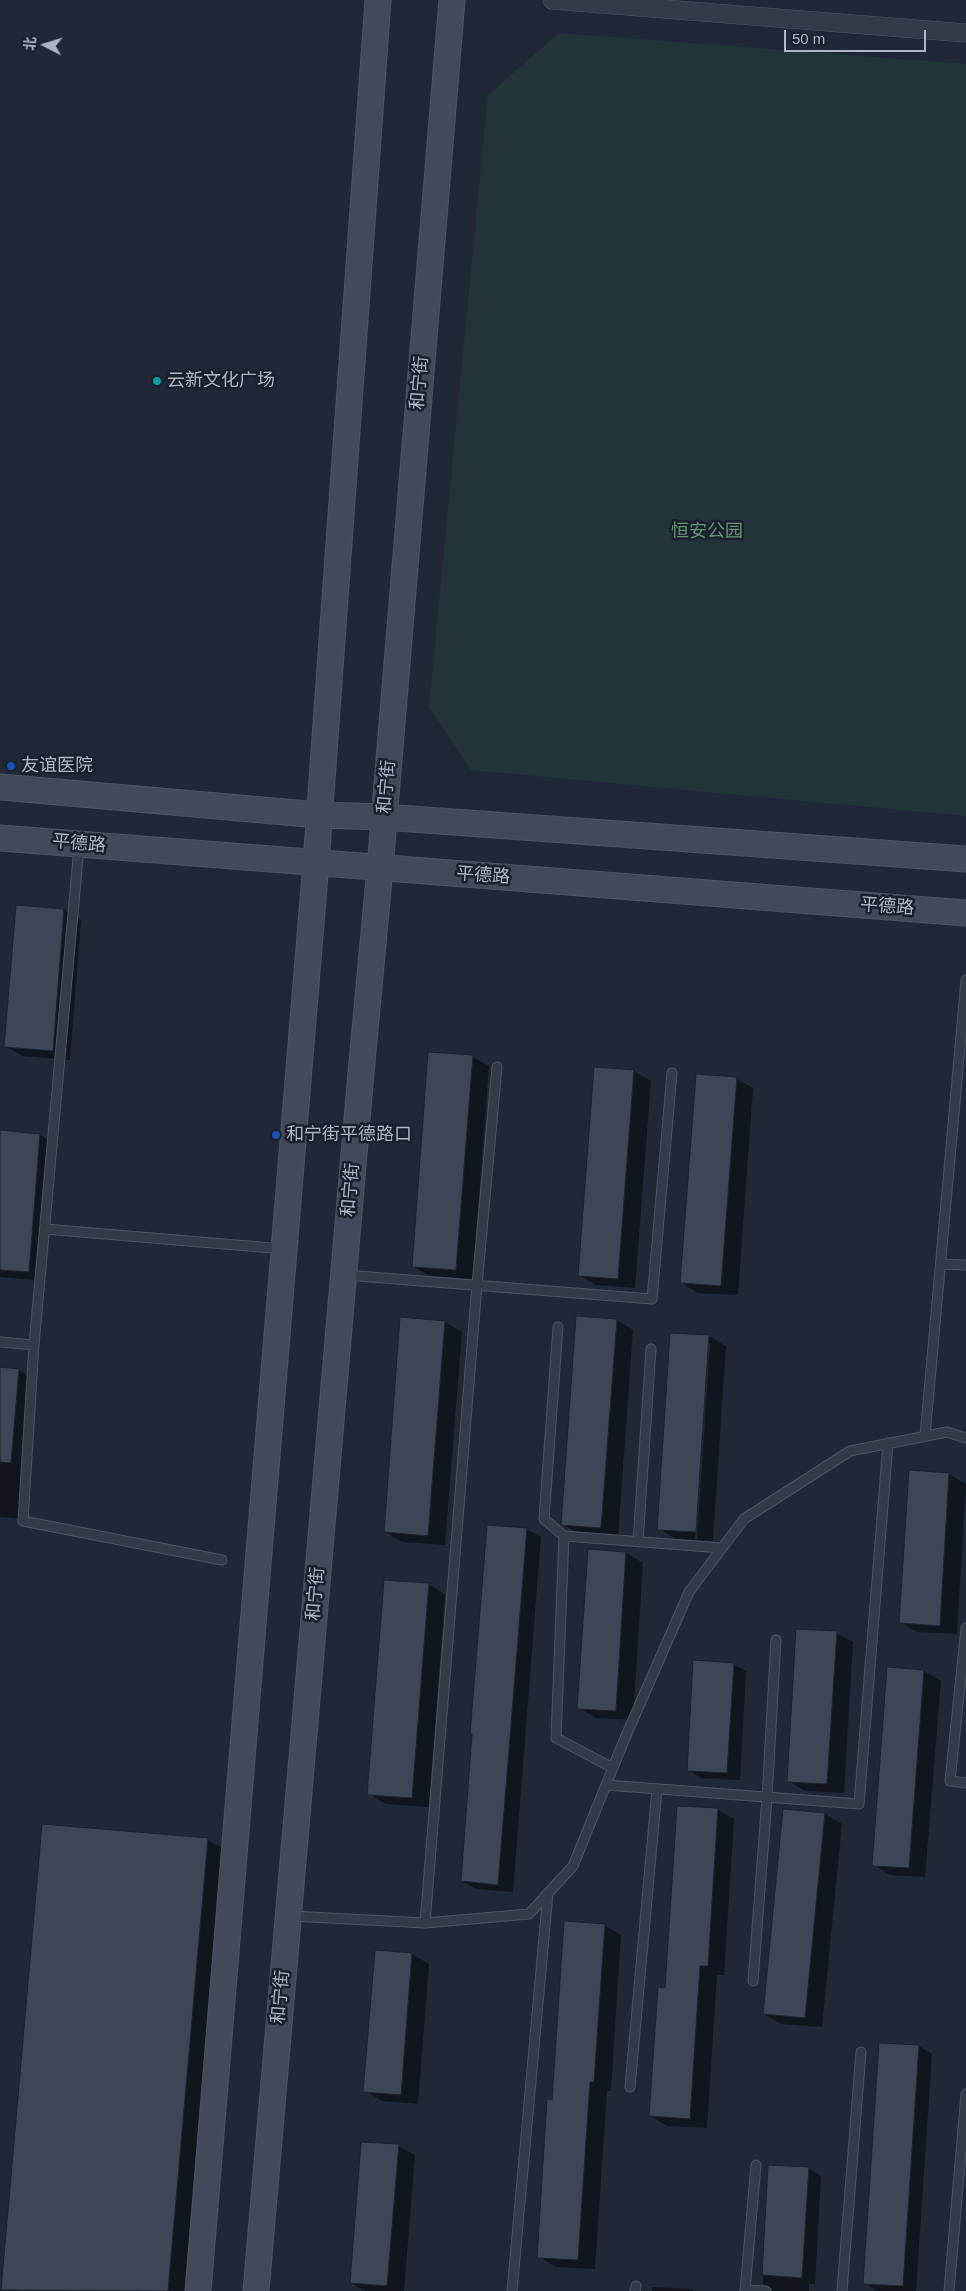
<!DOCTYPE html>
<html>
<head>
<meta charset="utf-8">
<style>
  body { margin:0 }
  #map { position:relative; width:966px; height:2291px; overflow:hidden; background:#202837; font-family:Helvetica,"Noto Sans SC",sans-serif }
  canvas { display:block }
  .north { position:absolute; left:20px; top:20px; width:50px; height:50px; -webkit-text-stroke:4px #19202c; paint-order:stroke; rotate:275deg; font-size:14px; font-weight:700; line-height:20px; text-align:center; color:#aeb5c4 }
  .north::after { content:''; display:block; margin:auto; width:18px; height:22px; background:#aeb5c4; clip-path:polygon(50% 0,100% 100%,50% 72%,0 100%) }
  .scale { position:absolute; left:784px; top:30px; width:142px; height:22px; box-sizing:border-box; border:2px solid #aeb5c4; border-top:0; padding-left:6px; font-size:15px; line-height:18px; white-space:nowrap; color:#aeb5c4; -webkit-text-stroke:4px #19202c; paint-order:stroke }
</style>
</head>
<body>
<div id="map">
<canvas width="966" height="2291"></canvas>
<div class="north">北</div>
<div class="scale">50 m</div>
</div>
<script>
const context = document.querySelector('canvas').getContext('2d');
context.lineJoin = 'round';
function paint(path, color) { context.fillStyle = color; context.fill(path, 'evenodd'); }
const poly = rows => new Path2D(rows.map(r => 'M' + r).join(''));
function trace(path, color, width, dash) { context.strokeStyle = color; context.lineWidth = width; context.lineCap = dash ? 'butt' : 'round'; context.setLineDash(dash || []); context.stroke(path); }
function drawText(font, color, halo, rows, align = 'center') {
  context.font = font + ' Helvetica,"Noto Sans SC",sans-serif'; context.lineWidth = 5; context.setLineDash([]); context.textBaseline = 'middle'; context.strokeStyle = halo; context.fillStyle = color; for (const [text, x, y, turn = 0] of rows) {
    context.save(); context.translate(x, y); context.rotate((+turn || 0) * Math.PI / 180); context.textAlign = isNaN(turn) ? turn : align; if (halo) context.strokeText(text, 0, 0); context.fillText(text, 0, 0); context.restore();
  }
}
const green = poly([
  [559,33,966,64,966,816,471,770,429,707,488,95]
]);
const shadow = poly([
  [17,906,64,910,81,920,70,1060,22,1056,5,1046],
  [472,1057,489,1066,473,1279,430,1276,413,1266],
  [634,1071,651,1081,635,1288,596,1285,579,1275],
  [736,1078,753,1088,738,1295,698,1293,682,1283],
  [0,1132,40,1135,57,1145,45,1281,0,1277],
  [617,1320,633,1330,618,1537,579,1534,562,1524],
  [445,1322,462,1332,445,1545,402,1542,385,1532],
  [709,1336,726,1346,713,1541,676,1539,659,1529],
  [707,1343,710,1343,697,1539,695,1538],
  [0,1368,19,1370,36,1380,24,1519,0,1517],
  [949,1474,966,1484,957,1634,917,1632,900,1622],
  [526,1529,541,1537,513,1892,476,1889,462,1881,473,1735,471,1734],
  [626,1553,643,1563,633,1720,596,1718,579,1708],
  [428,1584,445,1594,429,1807,386,1804,369,1794],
  [836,1633,853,1642,844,1793,805,1791,788,1781],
  [733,1664,746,1671,740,1780,701,1778,688,1770],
  [924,1671,941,1681,925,1877,890,1875,873,1865],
  [717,1809,734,1819,724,1975,717,1975,707,2128,667,2126,650,2116,666,1989],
  [784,1810,825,1814,842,1824,822,2027,781,2024,764,2014],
  [207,1840,224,1849,186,2291,5,2291,2,2290],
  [604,1925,621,1935,611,2091,607,2091,595,2269,556,2267,539,2257,553,2101],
  [412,1954,429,1964,418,2104,382,2101,365,2091],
  [881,2044,919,2046,932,2054,916,2291,877,2291,865,2283],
  [398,2146,415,2155,404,2291,366,2291,351,2283],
  [769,2166,808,2168,821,2176,815,2284,809,2284,809,2291,773,2291,763,2284],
  [652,2287,691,2289,694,2291,652,2291]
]);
const building = poly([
  [16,905,64,909,53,1051,4,1047,16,905],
  [428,1052,473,1055,456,1270,412,1267,428,1052],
  [594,1067,634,1070,618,1279,578,1276,594,1067],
  [696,1074,737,1077,721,1286,680,1283,696,1074],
  [0,1130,40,1134,29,1272,0,1270,0,1130],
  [576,1316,617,1319,601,1528,561,1525,576,1316],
  [400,1317,445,1321,428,1536,384,1532,400,1317],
  [670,1333,709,1335,696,1532,657,1530,670,1333],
  [0,1367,19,1369,11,1463,0,1462,0,1367],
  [909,1470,949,1473,940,1626,899,1623,909,1470],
  [487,1525,527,1528,498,1885,461,1881,472,1734,470,1734,487,1525],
  [588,1549,626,1552,616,1711,577,1709,588,1549],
  [384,1580,429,1583,412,1798,367,1795,384,1580],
  [796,1629,837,1631,827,1784,787,1782,796,1629],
  [693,1660,734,1663,727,1773,687,1771,693,1660],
  [887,1667,924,1670,909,1868,872,1866,887,1667],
  [677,1806,718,1808,708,1966,700,1966,690,2119,649,2116,658,1987,665,1988,677,1806],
  [783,1809,825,1813,805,2018,763,2014,783,1809],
  [42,1824,208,1838,168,2291,1,2290,42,1824],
  [564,1921,605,1924,594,2082,590,2082,578,2260,537,2258,547,2099,552,2100,564,1921],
  [375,1950,412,1953,401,2095,363,2092,375,1950],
  [879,2043,919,2045,903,2286,863,2284,879,2043],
  [361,2142,399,2144,387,2286,350,2283,361,2142],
  [768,2165,809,2167,802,2278,762,2275,768,2165]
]);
const lane = poly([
  [79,847,34,1345,23,1521,222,1560],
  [45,1229,284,1249],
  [941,1264,966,1265],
  [345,1275,652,1299,672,1073],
  [558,1327,544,1519,564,1536,556,1738,613,1768],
  [0,1342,34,1345],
  [925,1436,966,980],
  [564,1536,722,1548],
  [638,1542,651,1349],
  [966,1628,950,1781,966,1783],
  [606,1785,859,1804,888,1443],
  [291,1916,425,1923,529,1914,573,1866,625,1738,689,1592,744,1519,850,1451,947,1432,966,1438],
  [425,1923,477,1285,497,1067],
  [753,1981,767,1798,776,1640],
  [630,2087,657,1789],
  [745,2290,766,2291],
  [512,2291,548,1893],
  [635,2291,636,2286],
  [745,2291,756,2165],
  [842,2291,861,2052],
  [949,2291,966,2094]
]);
const street = poly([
  [552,0,966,33]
]);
const secondary = poly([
  [0,787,319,815,384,817,966,859],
  [0,838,966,913],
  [198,2291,316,863,378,0],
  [256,2291,361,1073,380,868,452,0]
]);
const markers = [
  [157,381,5,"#0f9aa8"],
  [11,766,5,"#1a4fb4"],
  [276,1135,5,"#1a4fb4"]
];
const poiNames = [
  ["云新文化广场",167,381],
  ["友谊医院",21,766],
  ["和宁街平德路口",286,1135]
];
const streetNames = [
  ["和宁街",420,383,-85],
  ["和宁街",387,787,-85],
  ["平德路",79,844,5],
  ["平德路",483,876,4],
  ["平德路",887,907,4],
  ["和宁街",351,1190,-85],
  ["和宁街",316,1594,-85],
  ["和宁街",281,1997,-85]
];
const parkNames = [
  ["恒安公园",707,532]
];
paint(green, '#223438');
paint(shadow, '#0007');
paint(building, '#3c4657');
trace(building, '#1b222e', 1);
trace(lane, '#4e5562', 11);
trace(street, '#4e5562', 19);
trace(secondary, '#4e5562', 27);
trace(lane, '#343a48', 9);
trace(street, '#343a48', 18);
trace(secondary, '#42495b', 25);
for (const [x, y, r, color] of markers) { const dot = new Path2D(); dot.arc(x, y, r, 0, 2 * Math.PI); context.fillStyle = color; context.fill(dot); trace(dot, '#19202c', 2); }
drawText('18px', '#aeb5c4', '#19202c', poiNames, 'left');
drawText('18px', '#aeb5c4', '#19202c', streetNames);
drawText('18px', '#669474', '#19202c', parkNames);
</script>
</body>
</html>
